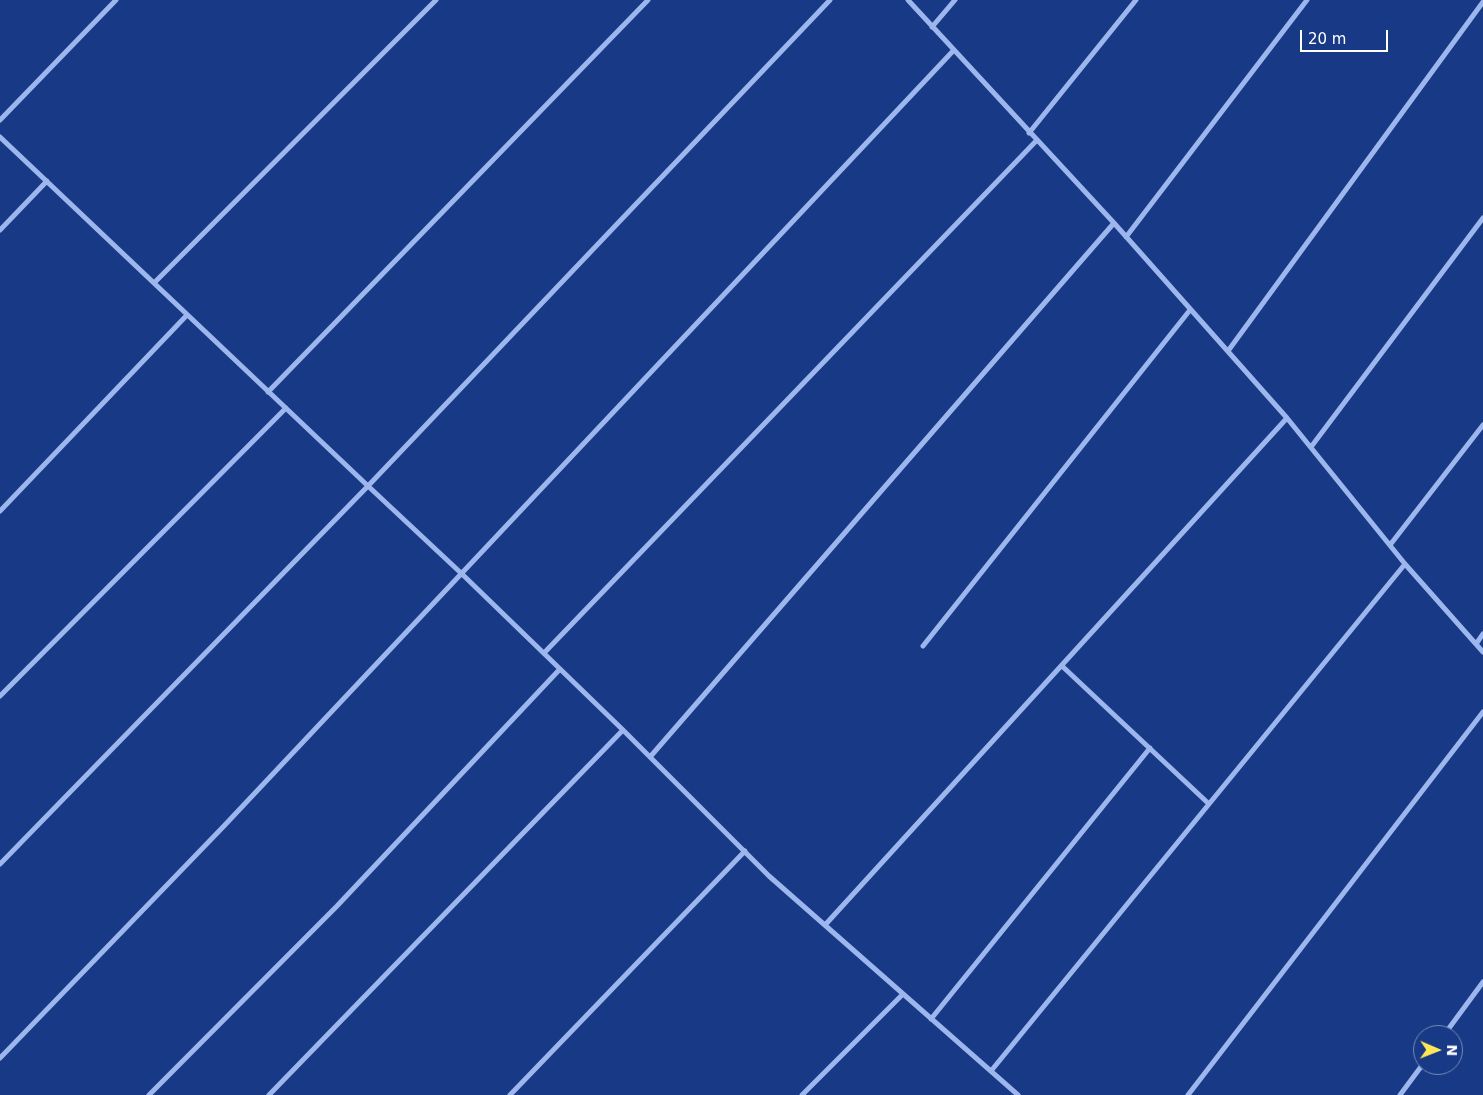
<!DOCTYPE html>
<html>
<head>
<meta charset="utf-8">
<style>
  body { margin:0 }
  #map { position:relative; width:1483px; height:1095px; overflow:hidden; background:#183985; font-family:"DejaVu Sans",sans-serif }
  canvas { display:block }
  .north { position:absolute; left:1413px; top:1025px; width:50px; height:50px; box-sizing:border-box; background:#183985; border:1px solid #7488b6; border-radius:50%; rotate:91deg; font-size:14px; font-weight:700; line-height:20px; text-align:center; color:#fff }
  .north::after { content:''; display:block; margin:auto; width:18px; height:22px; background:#ffe558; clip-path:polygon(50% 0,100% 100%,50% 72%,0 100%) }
  .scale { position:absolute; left:1300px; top:30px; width:88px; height:22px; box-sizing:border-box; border:2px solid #fff; border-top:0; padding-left:6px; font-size:15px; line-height:18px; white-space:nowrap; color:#fff; -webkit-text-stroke:4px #183985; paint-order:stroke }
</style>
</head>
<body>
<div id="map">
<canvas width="1483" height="1095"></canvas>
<div class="north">N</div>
<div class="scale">20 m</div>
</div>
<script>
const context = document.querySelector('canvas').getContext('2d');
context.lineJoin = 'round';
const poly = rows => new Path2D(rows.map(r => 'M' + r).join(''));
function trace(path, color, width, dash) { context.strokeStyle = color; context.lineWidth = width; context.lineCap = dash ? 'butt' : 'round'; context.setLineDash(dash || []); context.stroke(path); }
const street = poly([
  [908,0,1114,223,1287,418,1405,564,1483,652],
  [932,27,955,0],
  [0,120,116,0],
  [1029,133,1136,0],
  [0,137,368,486,462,574,623,730,769,876,1018,1095],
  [0,230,47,181],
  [1126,237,1307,0],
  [154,283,436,0],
  [1228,351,1483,2],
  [268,392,648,0],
  [1311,447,1483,218],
  [0,511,187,315],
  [1390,545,1483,425],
  [1476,644,1483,634],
  [923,646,1190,310],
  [544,653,1037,140],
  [1062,666,1209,804],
  [0,696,286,408],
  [650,757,1114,223],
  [0,864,368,486,830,0],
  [825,925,1287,418],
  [931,1019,1150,748],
  [1444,1035,1483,982],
  [0,1058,223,827,953,51],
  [991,1071,1405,564],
  [149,1095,337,906,560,669],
  [269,1095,623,730],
  [510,1095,745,851],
  [802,1095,903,994],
  [1188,1095,1483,712],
  [1400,1095,1423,1064]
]);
trace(street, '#9db6ed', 5);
</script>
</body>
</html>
